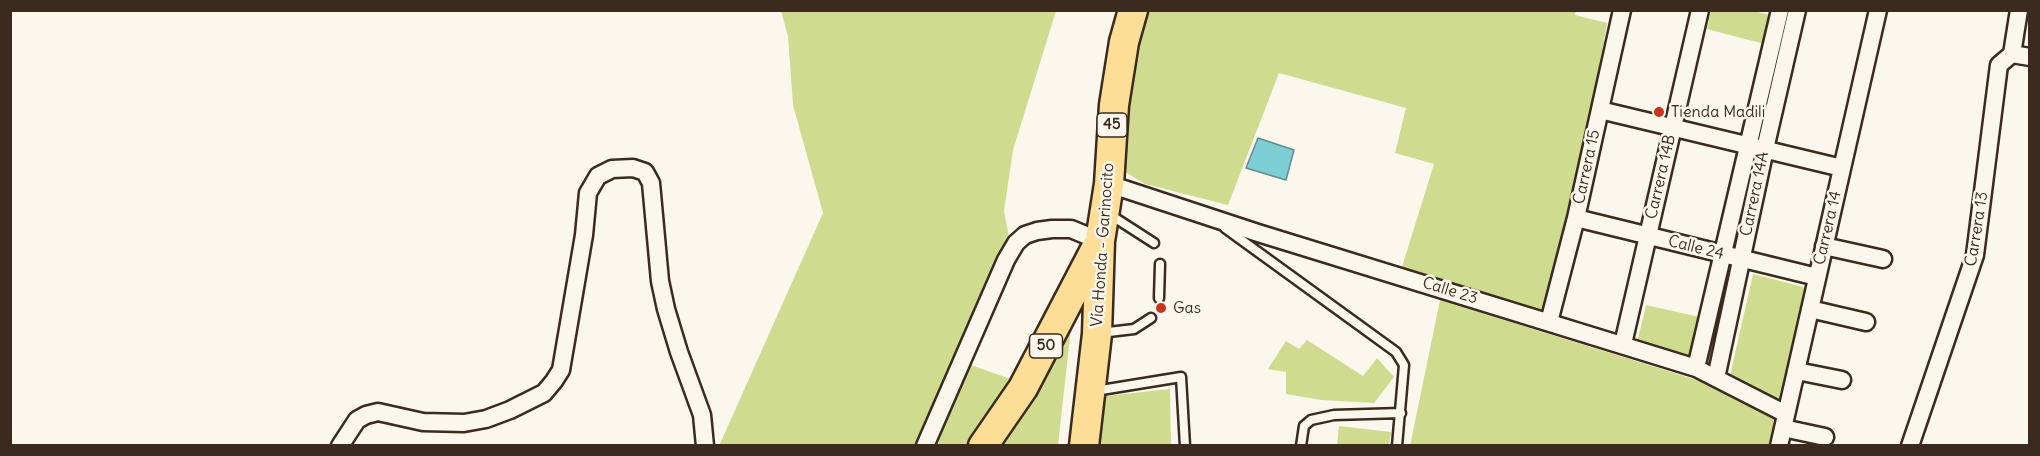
<!DOCTYPE html>
<html>
<head>
<meta charset="utf-8">
<style>
  body { margin:0 }
  #map { position:relative; width:2040px; height:456px; overflow:hidden; background:#fbf7ec; font-family:Delius,sans-serif }
  canvas { display:block }
  .frame { position:absolute; inset:0; border:12px solid #3b2a1e; pointer-events:none }
</style>
</head>
<body>
<div id="map">
<canvas width="2040" height="456"></canvas>
<div class="frame"></div>
</div>
<script>
const context = document.querySelector('canvas').getContext('2d');
context.lineJoin = 'round';
function paint(path, color) { context.fillStyle = color; context.fill(path, 'evenodd'); }
const poly = rows => new Path2D(rows.map(r => 'M' + r).join(''));
function trace(path, color, width, dash) { context.strokeStyle = color; context.lineWidth = width; context.lineCap = dash ? 'butt' : 'round'; context.setLineDash(dash || []); context.stroke(path); }
function drawText(font, color, halo, rows, align = 'center') {
  context.font = font + ' Delius,sans-serif'; context.lineWidth = 5; context.setLineDash([]); context.textBaseline = 'middle'; context.strokeStyle = halo; context.fillStyle = color; for (const [text, x, y, turn = 0] of rows) {
    context.save(); context.translate(x, y); context.rotate((+turn || 0) * Math.PI / 180); context.textAlign = isNaN(turn) ? turn : align; if (halo) context.strokeText(text, 0, 0); context.fillText(text, 0, 0); context.restore();
  }
}
const green = poly([
  [1576,10,1575,15,1607,23,1589,124,1545,320,1402,267,1434,164,1395,153,1406,108,1279,73,1228,205,1145,184,1122,170,1133,54,1146,11],
  [781,11,1056,11,1013,150,1004,211,1009,237,914,445,719,446,823,213,793,105,788,36],
  [1711,11,1753,11,1775,16,1768,45,1707,29],
  [1730,260,1744,263,1720,375,1705,367],
  [1753,274,1811,289,1783,401,1730,376],
  [1440,300,1703,382,1777,417,1770,445,1410,446],
  [1646,305,1704,318,1694,360,1637,343],
  [1071,328,1058,445,989,445],
  [1307,340,1363,376,1377,358,1394,377,1374,403,1321,400,1286,394,1286,372,1268,369,1286,341,1299,349],
  [971,365,1019,382,975,445,932,446,946,412],
  [1170,389,1171,445,1096,446,1097,397],
  [1339,426,1391,432,1389,445,1337,445]
]);
const water = poly([
  [1258,138,1294,150,1286,180,1246,168,1258,138]
]);
const service = poly([
  [1109,214,1154,243],
  [1225,228,1396,352,1404,365,1397,446],
  [1159,298,1160,264],
  [1100,333,1134,329,1151,318],
  [1095,391,1181,377,1185,446],
  [1301,446,1304,426,1311,420,1334,415,1401,413]
]);
const minor = poly([
  [2012,54,2030,57],
  [1600,110,1842,168],
  [1109,184,1258,233,1696,368,1786,414],
  [1576,218,1817,277],
  [1824,246,1883,259],
  [1810,309,1866,322],
  [1549,322,1576,218,1622,10],
  [1623,344,1700,10],
  [1696,368,1780,10],
  [1797,371,1842,380],
  [1716,378,1765,149,1797,10],
  [1783,428,1825,437],
  [340,446,357,420,366,415,378,412,423,422,464,423,486,419,510,410,544,393,554,381,561,370,584,235,588,193,598,176,612,169,633,168,645,172,651,183,660,281,666,309,679,352,702,415,705,446],
  [925,446,1006,260,1016,243,1025,235,1037,231,1052,229,1071,229,1100,241],
  [1779,446,1878,10],
  [1910,446,1975,255,1999,65,2012,54,2019,10]
]);
const trunk = poly([
  [983,446,1023,388,1096,248],
  [1084,446,1097,334,1100,241,1109,184,1114,105,1124,42,1133,10]
]);
const markers = [
  [1659,112,6,"#c8321e"],
  [1161,308,6,"#c8321e"]
];
const shields = [
  [1112,125,30],
  [1046,346,33]
];
const shieldNames = [
  ["45",1112,125],
  ["50",1046,346]
];
const poiNames = [
  ["Tienda Madili",1671,112],
  ["Gas",1173,308]
];
const streetNames = [
  ["Carrera 15",1587,167,-78],
  ["Carrera 14B",1661,177,-77],
  ["Carrera 14A",1755,194,-78],
  ["Carrera 14",1828,228,-77],
  ["Carrera 13",1977,229,-81],
  ["Vía Honda - Garinocito",1103,245,-86],
  ["Calle 24",1696,248,14],
  ["Calle 23",1450,291,17]
];
paint(green, '#cfdb8f');
paint(water, '#7dced5');
trace(water, '#638c8c', 1.5);
trace(service, '#3b2a1e', 13);
trace(minor, '#3b2a1e', 21);
trace(trunk, '#3b2a1e', 33);
trace(service, '#fbf7ec', 8);
trace(minor, '#fbf7ec', 16);
trace(trunk, '#fdde96', 28);
for (const [x, y, r, color] of markers) { const dot = new Path2D(); dot.arc(x, y, r, 0, 2 * Math.PI); context.fillStyle = color; context.fill(dot); trace(dot, '#fbf7ec', 2); }
for (const [x, y, w] of shields) { const box = new Path2D(); box.roundRect(x - w / 2, y - 12, w, 24, 4.5); context.fillStyle = '#fbf7ec'; context.fill(box); trace(box, '#3b2a1e', 1.5); }
drawText('bold 15px', '#3b2a1e', null, shieldNames);
drawText('16px', '#3b2a1e', '#fbf7ec', poiNames, 'left');
drawText('16px', '#3b2a1e', '#fbf7ec', streetNames);
</script>
</body>
</html>
